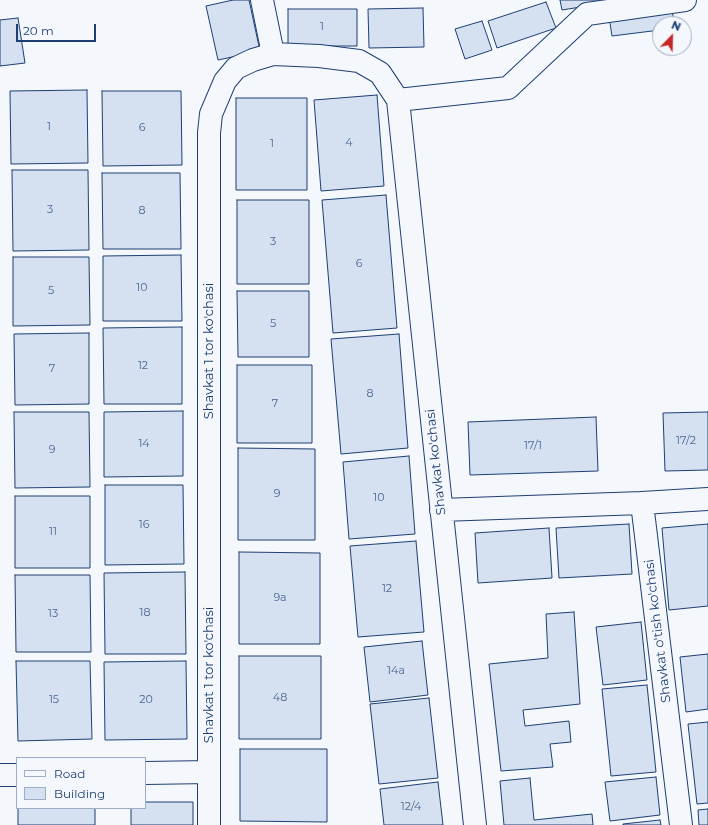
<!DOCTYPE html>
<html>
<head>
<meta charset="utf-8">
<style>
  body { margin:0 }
  #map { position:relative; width:708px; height:825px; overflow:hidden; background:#f4f7fb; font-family:Montserrat,sans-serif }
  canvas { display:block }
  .legend { position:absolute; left:16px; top:757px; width:130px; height:52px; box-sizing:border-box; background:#f4f7fb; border:1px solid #9eadc5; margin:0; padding:5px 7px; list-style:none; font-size:12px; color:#1d3f73 }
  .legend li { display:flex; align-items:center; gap:8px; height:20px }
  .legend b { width:20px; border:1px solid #9eadc5 }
  .north { position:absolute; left:652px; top:16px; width:40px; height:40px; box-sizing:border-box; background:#f4f7fb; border:1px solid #9eadc5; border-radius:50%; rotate:23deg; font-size:11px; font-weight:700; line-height:16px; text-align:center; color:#1d3f73 }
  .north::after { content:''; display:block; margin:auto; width:14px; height:18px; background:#c62828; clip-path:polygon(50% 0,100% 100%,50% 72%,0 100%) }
  .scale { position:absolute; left:16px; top:24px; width:80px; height:18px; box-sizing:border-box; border:2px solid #1d3f73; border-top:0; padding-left:5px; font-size:12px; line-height:14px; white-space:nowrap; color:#1d3f73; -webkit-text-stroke:3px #f4f7fb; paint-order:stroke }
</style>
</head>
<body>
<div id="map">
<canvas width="708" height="825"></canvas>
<ul class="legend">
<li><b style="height:5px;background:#f4f7fb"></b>Road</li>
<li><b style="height:11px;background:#d5e0f0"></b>Building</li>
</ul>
<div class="north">N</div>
<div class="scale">20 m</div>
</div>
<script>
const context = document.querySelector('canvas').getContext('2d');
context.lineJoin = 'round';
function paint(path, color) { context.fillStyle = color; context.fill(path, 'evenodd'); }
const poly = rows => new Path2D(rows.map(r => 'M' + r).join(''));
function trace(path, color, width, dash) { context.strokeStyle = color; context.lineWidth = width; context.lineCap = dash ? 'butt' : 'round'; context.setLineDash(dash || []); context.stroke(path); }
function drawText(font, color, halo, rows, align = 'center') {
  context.font = font + ' Montserrat,sans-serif'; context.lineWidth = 3; context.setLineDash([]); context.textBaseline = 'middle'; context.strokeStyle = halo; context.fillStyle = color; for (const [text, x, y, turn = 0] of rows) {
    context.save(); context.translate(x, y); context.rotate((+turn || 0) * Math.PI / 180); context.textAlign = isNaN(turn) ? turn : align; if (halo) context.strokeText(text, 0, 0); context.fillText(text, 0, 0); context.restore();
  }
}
const building = poly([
  [233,0,249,0,260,51,218,60,206,6,233,0],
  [560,0,624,0,562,10,560,0],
  [546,2,556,28,497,48,488,21,546,2],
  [423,8,424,47,369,48,368,9,423,8],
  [672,8,674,24,660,24,660,30,612,36,609,17,672,8],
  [288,9,357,9,357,46,288,46,288,9],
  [18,18,25,63,0,66,0,20,18,18],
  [482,21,492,50,465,59,455,29,482,21],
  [87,90,88,163,11,164,10,91,87,90],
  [102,91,181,91,182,165,103,166,102,91],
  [377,95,384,186,321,191,314,100,377,95],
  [236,98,307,98,307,190,236,190,236,98],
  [12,170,88,170,89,250,13,251,12,170],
  [102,173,180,173,181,249,103,249,102,173],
  [386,195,397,328,333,333,322,200,386,195],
  [237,200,309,200,309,284,237,284,237,200],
  [181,255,182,321,103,321,103,256,181,255],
  [13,257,89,257,90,325,13,326,13,257],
  [237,291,309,291,309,357,238,357,237,291],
  [182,327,182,404,104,404,103,328,182,327],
  [89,333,89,404,15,405,14,334,89,333],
  [399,334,408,448,341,454,331,339,399,334],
  [237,365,312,365,312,443,237,443,237,365],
  [183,411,183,476,104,477,104,412,183,411],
  [14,412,89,412,90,487,15,488,14,412],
  [708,412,708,470,665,471,663,413,708,412],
  [596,417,598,471,470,475,468,422,596,417],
  [238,448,315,449,315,540,238,540,238,448],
  [409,456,415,534,349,539,343,462,409,456],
  [105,485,183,485,184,564,105,565,105,485],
  [15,496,90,496,90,568,15,568,15,496],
  [629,524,632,574,559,578,556,528,629,524],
  [708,524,708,606,669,610,662,528,708,524],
  [549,528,552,578,478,583,475,533,549,528],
  [416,541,424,632,358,637,350,546,416,541],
  [239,552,320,553,320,644,239,644,239,552],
  [185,572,186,654,105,654,104,573,185,572],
  [15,575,90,575,91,652,16,652,15,575],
  [574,612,580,704,523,710,525,726,569,721,571,742,550,744,553,767,501,771,489,664,548,658,546,614,574,612],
  [641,622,647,680,603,685,596,627,641,622],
  [422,641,428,695,370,702,364,647,422,641],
  [708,654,708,709,686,712,680,657,708,654],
  [239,656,321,656,321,739,239,739,239,656],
  [16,661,90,661,92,739,18,741,16,661],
  [186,661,187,739,105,740,104,662,186,661],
  [647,685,656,772,611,776,602,689,647,685],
  [429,698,438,778,379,784,370,704,429,698],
  [708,722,708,803,697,804,688,724,708,722],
  [240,749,327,749,327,822,240,821,240,749],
  [656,777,660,815,610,821,605,782,656,777],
  [530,778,534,820,592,814,593,825,504,825,500,781,530,778],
  [438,782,443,825,384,825,380,789,438,782],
  [145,802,193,802,193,825,131,825,131,808,145,808,145,802],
  [18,808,95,808,95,825,18,825,18,808],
  [708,809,708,825,699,825,698,810,708,809],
  [660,820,661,825,623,825,623,824,660,820]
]);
const minor = poly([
  [262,0,273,54],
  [398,100,508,88,587,14,685,0],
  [441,510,642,503],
  [145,773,209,772],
  [0,775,17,775],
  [209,825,209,133,211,114,225,81,236,68,253,60,273,54,319,56,359,61,380,73,398,100,475,825],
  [681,825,642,503,708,499]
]);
const numberNames = [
  ["1",322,27],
  ["1",49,127],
  ["6",142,128],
  ["4",349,143],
  ["1",272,144],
  ["3",50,210],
  ["8",142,211],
  ["3",273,242],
  ["6",359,264],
  ["10",142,288],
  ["5",51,291],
  ["5",273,324],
  ["12",143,366],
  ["7",52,369],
  ["8",370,394],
  ["7",275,404],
  ["17/2",686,441],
  ["14",144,444],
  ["17/1",533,446],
  ["9",52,450],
  ["9",277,494],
  ["10",379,498],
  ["16",144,525],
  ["11",53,532],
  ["12",387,589],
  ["9a",280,598],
  ["18",145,613],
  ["13",53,614],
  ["14a",396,671],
  ["48",280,698],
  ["15",54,700],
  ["20",146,700],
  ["12/4",411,807]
];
const streetNames = [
  ["Shavkat 1 tor ko'chasi",209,351,-90],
  ["Shavkat ko'chasi",436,462,-96],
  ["Shavkat o'tish ko'chasi",658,631,-97],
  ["Shavkat 1 tor ko'chasi",209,675,-90]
];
paint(building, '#d5e0f0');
trace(building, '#1d3f73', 1);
trace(minor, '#1d3f73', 24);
trace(minor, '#f4f7fb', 22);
drawText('11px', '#4b6792', null, numberNames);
drawText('13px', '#1d3f73', '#f4f7fb', streetNames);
</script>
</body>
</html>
